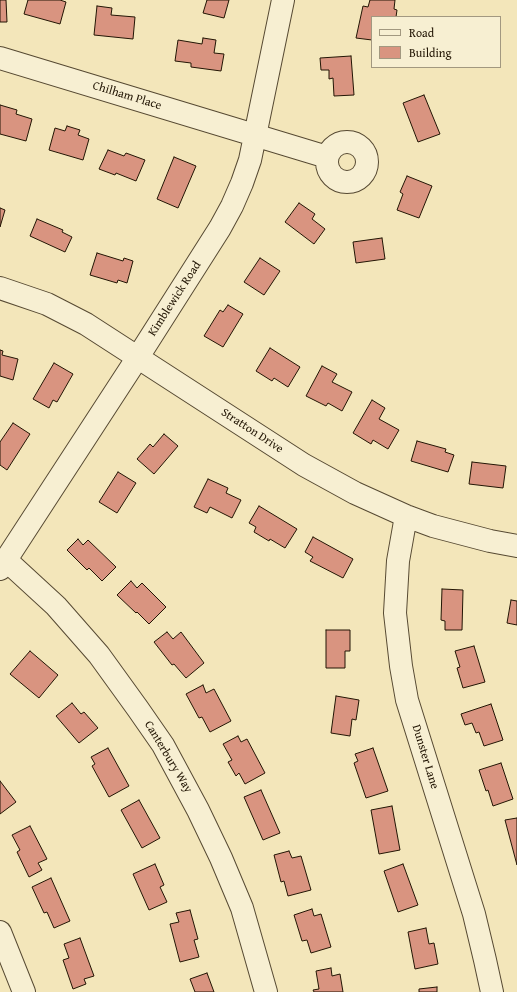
<!DOCTYPE html>
<html>
<head>
<meta charset="utf-8">
<style>
  body { margin:0 }
  #map { position:relative; width:517px; height:992px; overflow:hidden; background:#f3e6ba; font-family:"Gentium Book Plus",serif }
  canvas { display:block }
  .legend { position:absolute; left:371px; top:16px; width:130px; height:52px; box-sizing:border-box; background:#f7efd2; border:1px solid #a29880; margin:0; padding:5px 7px; list-style:none; font-size:12px; color:#221504 }
  .legend li { display:flex; align-items:center; gap:8px; height:20px }
  .legend b { width:20px; border:1px solid #a29880 }
</style>
</head>
<body>
<div id="map">
<canvas width="517" height="992"></canvas>
<ul class="legend">
<li><b style="height:5px;background:#f7efd2"></b>Road</li>
<li><b style="height:11px;background:#d99480"></b>Building</li>
</ul>
</div>
<script>
const context = document.querySelector('canvas').getContext('2d');
context.lineJoin = 'round';
function paint(path, color) { context.fillStyle = color; context.fill(path, 'evenodd'); }
const poly = rows => new Path2D(rows.map(r => 'M' + r).join(''));
function trace(path, color, width, dash) { context.strokeStyle = color; context.lineWidth = width; context.lineCap = dash ? 'butt' : 'round'; context.setLineDash(dash || []); context.stroke(path); }
function drawText(font, color, halo, rows, align = 'center') {
  context.font = font + ' "Gentium Book Plus",serif'; context.lineWidth = 3; context.setLineDash([]); context.textBaseline = 'middle'; context.strokeStyle = halo; context.fillStyle = color; for (const [text, x, y, turn = 0] of rows) {
    context.save(); context.translate(x, y); context.rotate((+turn || 0) * Math.PI / 180); context.textAlign = isNaN(turn) ? turn : align; if (halo) context.strokeText(text, 0, 0); context.fillText(text, 0, 0); context.restore();
  }
}
const building = poly([
  [0,0,6,0,7,22,0,22,0,0],
  [28,0,60,0,66,2,60,24,24,14,28,0],
  [207,0,229,0,224,18,203,13,207,0],
  [370,0,395,0,394,9,397,10,396,17,372,17,372,40,356,38,363,6,368,7,370,0],
  [97,6,112,8,111,15,135,17,133,39,94,35,97,6],
  [203,38,216,40,214,53,224,54,221,71,191,67,191,63,175,61,178,40,202,44,203,38],
  [351,56,354,95,334,96,333,78,329,79,329,70,321,70,320,58,351,56],
  [424,95,440,134,418,142,403,103,424,95],
  [0,105,17,110,16,114,32,119,26,141,0,134,0,105],
  [67,126,80,130,78,135,89,139,83,160,49,150,55,128,65,131,67,126],
  [108,150,124,156,126,153,145,160,136,181,116,173,115,175,99,169,108,150],
  [174,157,196,166,178,208,157,199,174,157],
  [407,176,432,186,419,218,397,210,403,194,400,192,407,176],
  [299,203,315,214,312,219,325,229,314,244,285,222,299,203],
  [0,208,5,210,0,227,0,208],
  [37,219,63,230,62,232,72,237,65,252,30,236,37,219],
  [382,238,385,259,356,263,353,242,382,238],
  [97,253,123,261,124,258,133,261,127,283,118,280,117,283,90,275,97,253],
  [260,258,280,271,264,295,244,282,260,258],
  [228,305,243,314,223,347,204,336,220,310,223,312,228,305],
  [270,348,300,367,288,387,274,378,272,381,256,371,270,348],
  [0,350,3,351,2,355,18,359,13,380,0,376,0,350],
  [54,363,73,374,57,402,53,400,49,408,33,399,54,363],
  [322,366,337,374,332,382,352,392,342,411,328,403,326,406,306,396,322,366],
  [372,400,385,408,379,419,399,430,388,449,373,440,371,444,353,433,372,400],
  [13,423,30,434,7,470,0,465,0,442,13,423],
  [164,434,178,446,154,474,137,459,150,444,153,447,164,434],
  [417,441,446,449,445,452,454,455,448,472,411,461,417,441],
  [472,462,506,466,503,488,469,484,472,462],
  [118,472,136,483,117,513,99,502,118,472],
  [208,479,228,488,226,493,241,500,232,518,210,507,207,513,194,507,208,479],
  [259,506,297,529,285,548,270,539,269,541,254,532,256,527,249,523,259,506],
  [313,537,353,559,343,578,310,561,313,557,305,552,313,537],
  [78,539,83,545,88,540,116,567,102,581,89,568,87,570,67,550,78,539],
  [131,581,137,588,142,583,166,607,149,624,137,612,136,613,117,595,131,581],
  [442,589,463,590,462,630,445,630,445,621,441,620,442,589],
  [511,600,517,601,517,625,507,623,511,600],
  [326,630,350,630,350,651,345,651,345,668,326,668,326,630],
  [167,632,173,639,181,632,204,663,186,678,174,664,172,665,154,642,167,632],
  [474,646,485,682,463,688,457,668,460,667,455,651,474,646],
  [30,651,58,675,39,698,10,674,30,651],
  [203,685,206,693,214,689,231,721,210,732,202,717,199,718,186,694,203,685],
  [336,696,359,700,356,720,352,719,350,736,331,733,336,696],
  [72,703,81,714,84,712,98,728,79,743,56,716,72,703],
  [491,704,503,740,484,746,479,732,476,733,472,723,465,725,461,714,491,704],
  [238,736,241,742,247,739,265,773,245,784,239,773,236,776,228,762,232,760,223,744,238,736],
  [108,748,129,786,109,797,92,766,95,764,91,757,108,748],
  [373,748,388,791,366,798,354,763,358,761,355,754,373,748],
  [501,763,513,799,493,806,488,790,486,791,479,770,501,763],
  [0,781,16,802,0,814,0,781],
  [261,790,280,833,263,840,244,797,261,790],
  [139,800,160,838,142,848,121,810,139,800],
  [392,806,400,850,379,854,371,810,392,806],
  [517,818,517,865,505,820,517,818],
  [30,826,47,859,38,863,42,870,29,877,17,852,20,850,12,835,30,826],
  [289,851,292,858,301,856,311,890,288,896,284,881,281,882,274,855,289,851],
  [155,864,164,885,160,887,167,902,149,910,133,874,155,864],
  [403,864,418,905,398,912,384,871,403,864],
  [51,878,70,921,54,928,47,912,44,913,32,887,51,878],
  [312,909,314,916,321,914,331,947,311,953,307,940,302,941,294,915,312,909],
  [190,910,198,939,194,940,199,957,180,962,170,924,179,922,176,913,190,910],
  [426,928,429,944,434,943,438,964,415,969,408,932,426,928],
  [80,938,94,976,84,979,86,984,73,989,63,960,69,958,64,944,80,938],
  [331,968,332,976,340,974,343,992,314,992,313,990,319,989,316,971,331,968],
  [207,973,214,992,195,992,190,979,207,973],
  [437,987,437,992,419,992,419,989,437,987]
]);
const minor = poly([
  [0,58,327,157],
  '327 162a20 20 0 1 1 40 0a20 20 0 1 1-40 0Z',
  [0,288,47,304,86,324,304,465,355,493,406,516,433,526,490,541,517,546],
  [406,516,398,561,395,613,401,666,407,700,474,914,485,960,492,992],
  [6,560,56,606,99,655,138,709,163,745,198,810,221,858,242,908,266,992],
  [0,569,138,357,220,228,232,206,242,183,250,160,283,0],
  [0,932,24,992]
]);
const streetNames = [
  ["Chilham Place",127,96,17],
  ["Kimblewick Road",175,299,-57],
  ["Stratton Drive",252,431,33],
  ["Canterbury Way",168,757,59],
  ["Dunster Lane",425,757,73]
];
paint(building, '#d99480');
trace(building, '#221504', 1);
trace(minor, '#564932', 24);
trace(minor, '#f7efd2', 22);
drawText('12px', '#221504', '#f7efd2', streetNames);
</script>
</body>
</html>
